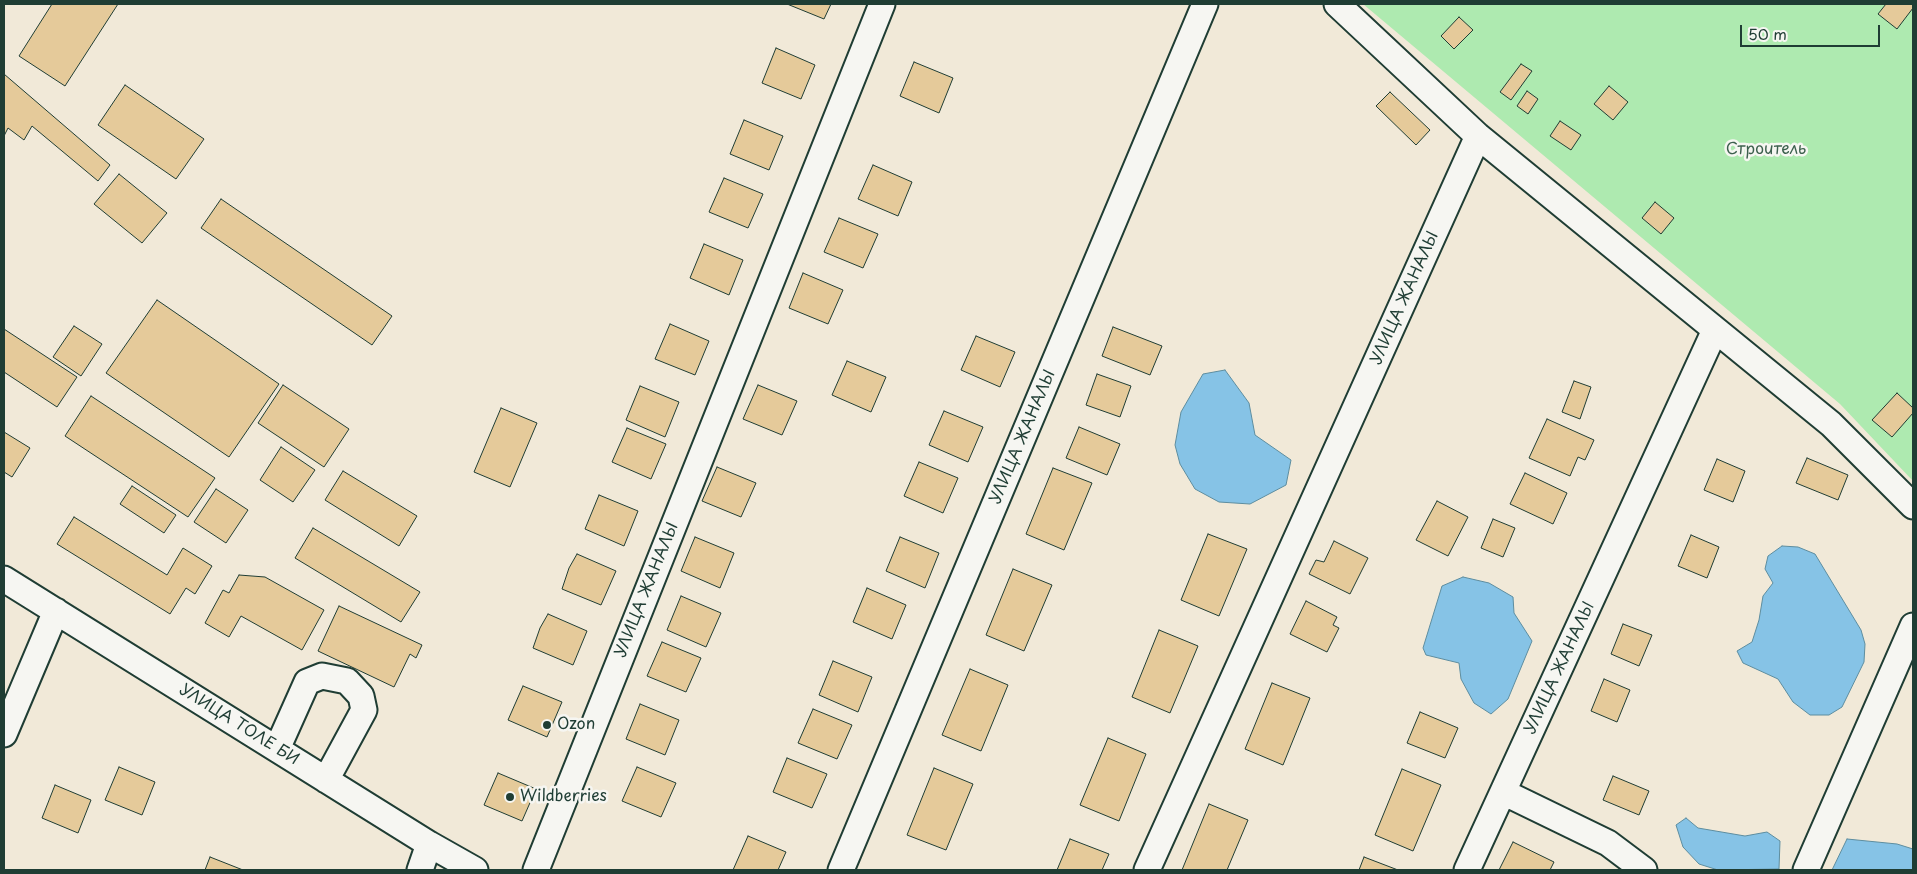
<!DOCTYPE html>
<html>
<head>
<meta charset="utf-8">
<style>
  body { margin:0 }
  #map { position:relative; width:1917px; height:874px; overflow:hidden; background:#f1e9d8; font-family:"Playpen Sans",sans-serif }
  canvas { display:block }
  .frame { position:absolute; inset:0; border:5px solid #1f3d34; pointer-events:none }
  .scale { position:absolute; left:1740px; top:25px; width:140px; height:22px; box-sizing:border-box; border:2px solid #1f3d34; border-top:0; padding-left:6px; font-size:15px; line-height:18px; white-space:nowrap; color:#1f3d34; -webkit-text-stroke:4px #f6f6f2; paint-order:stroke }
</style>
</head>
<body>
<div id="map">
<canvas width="1917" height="874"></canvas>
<div class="frame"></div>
<div class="scale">50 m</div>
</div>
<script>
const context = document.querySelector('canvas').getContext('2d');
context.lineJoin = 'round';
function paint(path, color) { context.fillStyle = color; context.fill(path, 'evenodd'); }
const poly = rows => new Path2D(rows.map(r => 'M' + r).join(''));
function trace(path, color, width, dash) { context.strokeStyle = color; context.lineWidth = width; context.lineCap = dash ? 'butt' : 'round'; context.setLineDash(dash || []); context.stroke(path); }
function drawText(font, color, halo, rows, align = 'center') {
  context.font = font + ' "Playpen Sans",sans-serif'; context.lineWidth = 5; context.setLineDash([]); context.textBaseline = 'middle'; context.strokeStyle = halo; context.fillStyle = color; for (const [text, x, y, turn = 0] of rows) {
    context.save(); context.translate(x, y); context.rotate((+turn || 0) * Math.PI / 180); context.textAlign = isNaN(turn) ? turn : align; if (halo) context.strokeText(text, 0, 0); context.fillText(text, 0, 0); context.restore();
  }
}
const green = poly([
  [1363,4,1903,4,1913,9,1913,481,1840,404]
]);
const water = poly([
  [1225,370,1249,403,1255,435,1291,460,1286,485,1250,504,1219,502,1195,489,1180,464,1175,445,1181,412,1203,374,1225,370],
  [1782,546,1798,547,1815,554,1861,630,1865,644,1864,662,1842,707,1829,715,1810,715,1793,702,1778,679,1743,663,1737,651,1752,642,1759,620,1763,596,1773,583,1765,569,1768,556,1782,546],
  [1463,577,1489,583,1513,597,1514,613,1532,641,1508,699,1491,714,1474,703,1461,679,1459,663,1426,655,1423,648,1442,586,1463,577],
  [1686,818,1698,828,1745,836,1767,832,1780,841,1779,869,1718,870,1699,864,1683,847,1676,825,1686,818],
  [1847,839,1897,844,1913,849,1913,870,1832,870,1847,839]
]);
const building = poly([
  [52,4,118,4,65,86,19,56,52,4],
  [787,4,831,4,824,19,787,4],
  [1886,4,1913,4,1913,8,1897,29,1878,14,1886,4],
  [1459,17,1473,30,1454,49,1441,36,1459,17],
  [776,48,815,65,801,99,762,83,776,48],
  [914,62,953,78,939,113,900,96,914,62],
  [1521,64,1532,71,1511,100,1500,92,1521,64],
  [4,74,110,165,98,181,32,126,24,140,8,128,4,136,4,74],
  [125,85,204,139,176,179,98,125,125,85],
  [1609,86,1628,102,1613,120,1594,104,1609,86],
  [1527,91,1538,99,1528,114,1517,106,1527,91],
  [1390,92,1430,130,1416,145,1376,106,1390,92],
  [744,120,783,136,769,170,730,154,744,120],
  [1560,121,1581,135,1571,150,1550,136,1560,121],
  [873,165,912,182,898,216,858,199,873,165],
  [119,174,167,213,142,243,94,204,119,174],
  [724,178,763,194,748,228,709,212,724,178],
  [221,199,392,316,372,345,201,228,221,199],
  [1655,202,1674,218,1661,234,1642,218,1655,202],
  [839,218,878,234,863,268,824,252,839,218],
  [704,244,743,260,729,295,690,278,704,244],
  [803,273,843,290,828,324,789,308,803,273],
  [157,300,279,384,229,457,106,373,157,300],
  [670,324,709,341,695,375,655,359,670,324],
  [74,326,102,344,81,376,53,357,74,326],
  [1113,327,1162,346,1150,375,1102,356,1113,327],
  [4,329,77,377,57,407,4,372,4,329],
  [976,336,1015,352,1000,387,961,370,976,336],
  [847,361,886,377,871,412,832,395,847,361],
  [1097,374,1131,386,1120,417,1086,405,1097,374],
  [1574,381,1591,387,1580,419,1562,412,1574,381],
  [283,385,349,429,324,467,258,423,283,385],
  [758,385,797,401,782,435,743,419,758,385],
  [640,386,679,402,665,437,626,420,640,386],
  [1897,393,1913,408,1913,413,1892,437,1872,420,1897,393],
  [91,396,215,478,188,517,65,436,91,396],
  [501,408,537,423,510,487,474,472,501,408],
  [944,411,983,427,968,462,929,445,944,411],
  [1547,419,1594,440,1585,460,1578,457,1570,476,1529,458,1547,419],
  [1079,427,1120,444,1107,475,1066,458,1079,427],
  [627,428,666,444,651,479,612,462,627,428],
  [4,432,30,448,12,477,4,472,4,432],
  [281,447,315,470,293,502,260,480,281,447],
  [1807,458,1848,475,1838,500,1796,483,1807,458],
  [1717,459,1745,471,1733,502,1704,490,1717,459],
  [919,462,958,478,943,513,904,496,919,462],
  [717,467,756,483,741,517,702,501,717,467],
  [1053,468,1092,483,1064,550,1026,534,1053,468],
  [343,471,417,516,399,546,325,500,343,471],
  [1525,473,1567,493,1553,524,1510,504,1525,473],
  [132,486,176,515,164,533,120,504,132,486],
  [216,489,248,510,226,543,194,522,216,489],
  [599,495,638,511,624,546,585,529,599,495],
  [1437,501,1468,517,1448,556,1416,540,1437,501],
  [74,517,167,575,183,548,212,566,195,594,186,588,170,614,57,544,74,517],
  [1493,519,1515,528,1503,557,1481,548,1493,519],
  [313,528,420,592,401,622,295,558,313,528],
  [1208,534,1247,549,1219,616,1181,600,1208,534],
  [1691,535,1719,547,1707,578,1678,566,1691,535],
  [695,537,734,553,720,588,681,571,695,537],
  [900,537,939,553,925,588,886,571,900,537],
  [1334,541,1368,558,1350,594,1309,574,1316,560,1324,562,1334,541],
  [577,554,616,571,601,605,562,589,569,568,577,554],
  [1013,569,1052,585,1024,651,986,635,1013,569],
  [239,575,265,577,324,610,302,650,241,616,229,637,205,623,223,590,229,593,239,575],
  [867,588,906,605,892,639,853,622,867,588],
  [681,596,721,613,706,647,667,630,681,596],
  [1306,601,1337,617,1333,625,1339,628,1327,652,1290,634,1306,601],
  [339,606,422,645,416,658,410,654,394,687,318,651,339,606],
  [548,614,587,631,573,665,533,648,540,628,548,614],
  [1623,624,1652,635,1639,666,1611,654,1623,624],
  [1159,630,1198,646,1170,713,1132,697,1159,630],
  [662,642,701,658,686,692,647,676,662,642],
  [833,661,872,677,858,712,819,695,833,661],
  [970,669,1008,685,981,751,942,735,970,669],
  [1604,679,1630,690,1617,722,1591,711,1604,679],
  [1272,683,1310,698,1283,765,1245,749,1272,683],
  [523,686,562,702,547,737,508,720,523,686],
  [640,704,679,720,665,755,626,739,640,704],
  [813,709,852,725,837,759,798,743,813,709],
  [1420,712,1458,728,1445,758,1407,743,1420,712],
  [1108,738,1146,754,1119,821,1080,805,1108,738],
  [787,758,827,774,812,808,773,792,787,758],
  [119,767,155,782,142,815,105,800,119,767],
  [637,767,676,783,661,817,622,801,637,767],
  [934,768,973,784,946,850,907,835,934,768],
  [1402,769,1441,785,1413,851,1375,835,1402,769],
  [498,773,536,789,522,821,484,805,498,773],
  [1613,776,1649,791,1639,815,1603,800,1613,776],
  [55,785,91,800,78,833,42,818,55,785],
  [1209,804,1248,820,1227,870,1182,870,1209,804],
  [748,836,786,852,778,870,733,870,748,836],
  [1070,839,1109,854,1102,870,1057,870,1070,839],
  [1513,842,1554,862,1550,870,1499,870,1513,842],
  [210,857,243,870,205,870,210,857],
  [1364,857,1398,870,1359,870,1364,857]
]);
const minor = poly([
  [1337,4,1478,136,1831,424,1913,506],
  [4,579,429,844,475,870],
  [4,734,56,611],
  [277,749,307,682,322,676,347,681,361,696,364,710,326,780],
  [1503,792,1608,843,1644,870],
  [420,870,429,844],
  [536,870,882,4],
  [841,870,1205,4],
  [1147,870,1478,136],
  [1467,870,1715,330],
  [1806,870,1913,626]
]);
const markers = [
  [547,725,5,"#1f3d34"],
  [510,797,5,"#1f3d34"]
];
const parkNames = [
  ["Строитель",1766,150]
];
const streetNames = [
  ["УЛИЦА ЖАНАЛЫ",1405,298,-66],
  ["УЛИЦА ЖАНАЛЫ",1023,437,-67],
  ["УЛИЦА ЖАНАЛЫ",647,590,-68],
  ["УЛИЦА ЖАНАЛЫ",1560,668,-65],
  ["УЛИЦА ТОЛЕ БИ",239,725,32]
];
const poiNames = [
  ["Ozon",557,725],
  ["Wildberries",520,797]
];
paint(green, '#aeeab0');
paint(water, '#86c3e6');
trace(water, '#5d8d9f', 1);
paint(building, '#e5ca9a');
trace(building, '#1f3d34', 1);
trace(minor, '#1f3d34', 29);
trace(minor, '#f6f6f2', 25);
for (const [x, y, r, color] of markers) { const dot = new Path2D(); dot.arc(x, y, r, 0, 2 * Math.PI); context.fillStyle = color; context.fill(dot); trace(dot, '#f6f6f2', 2); }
drawText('16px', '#3c604d', '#f6f6f2', parkNames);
drawText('16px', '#1f3d34', '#f6f6f2', streetNames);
drawText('16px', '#1f3d34', '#f6f6f2', poiNames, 'left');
</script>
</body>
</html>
